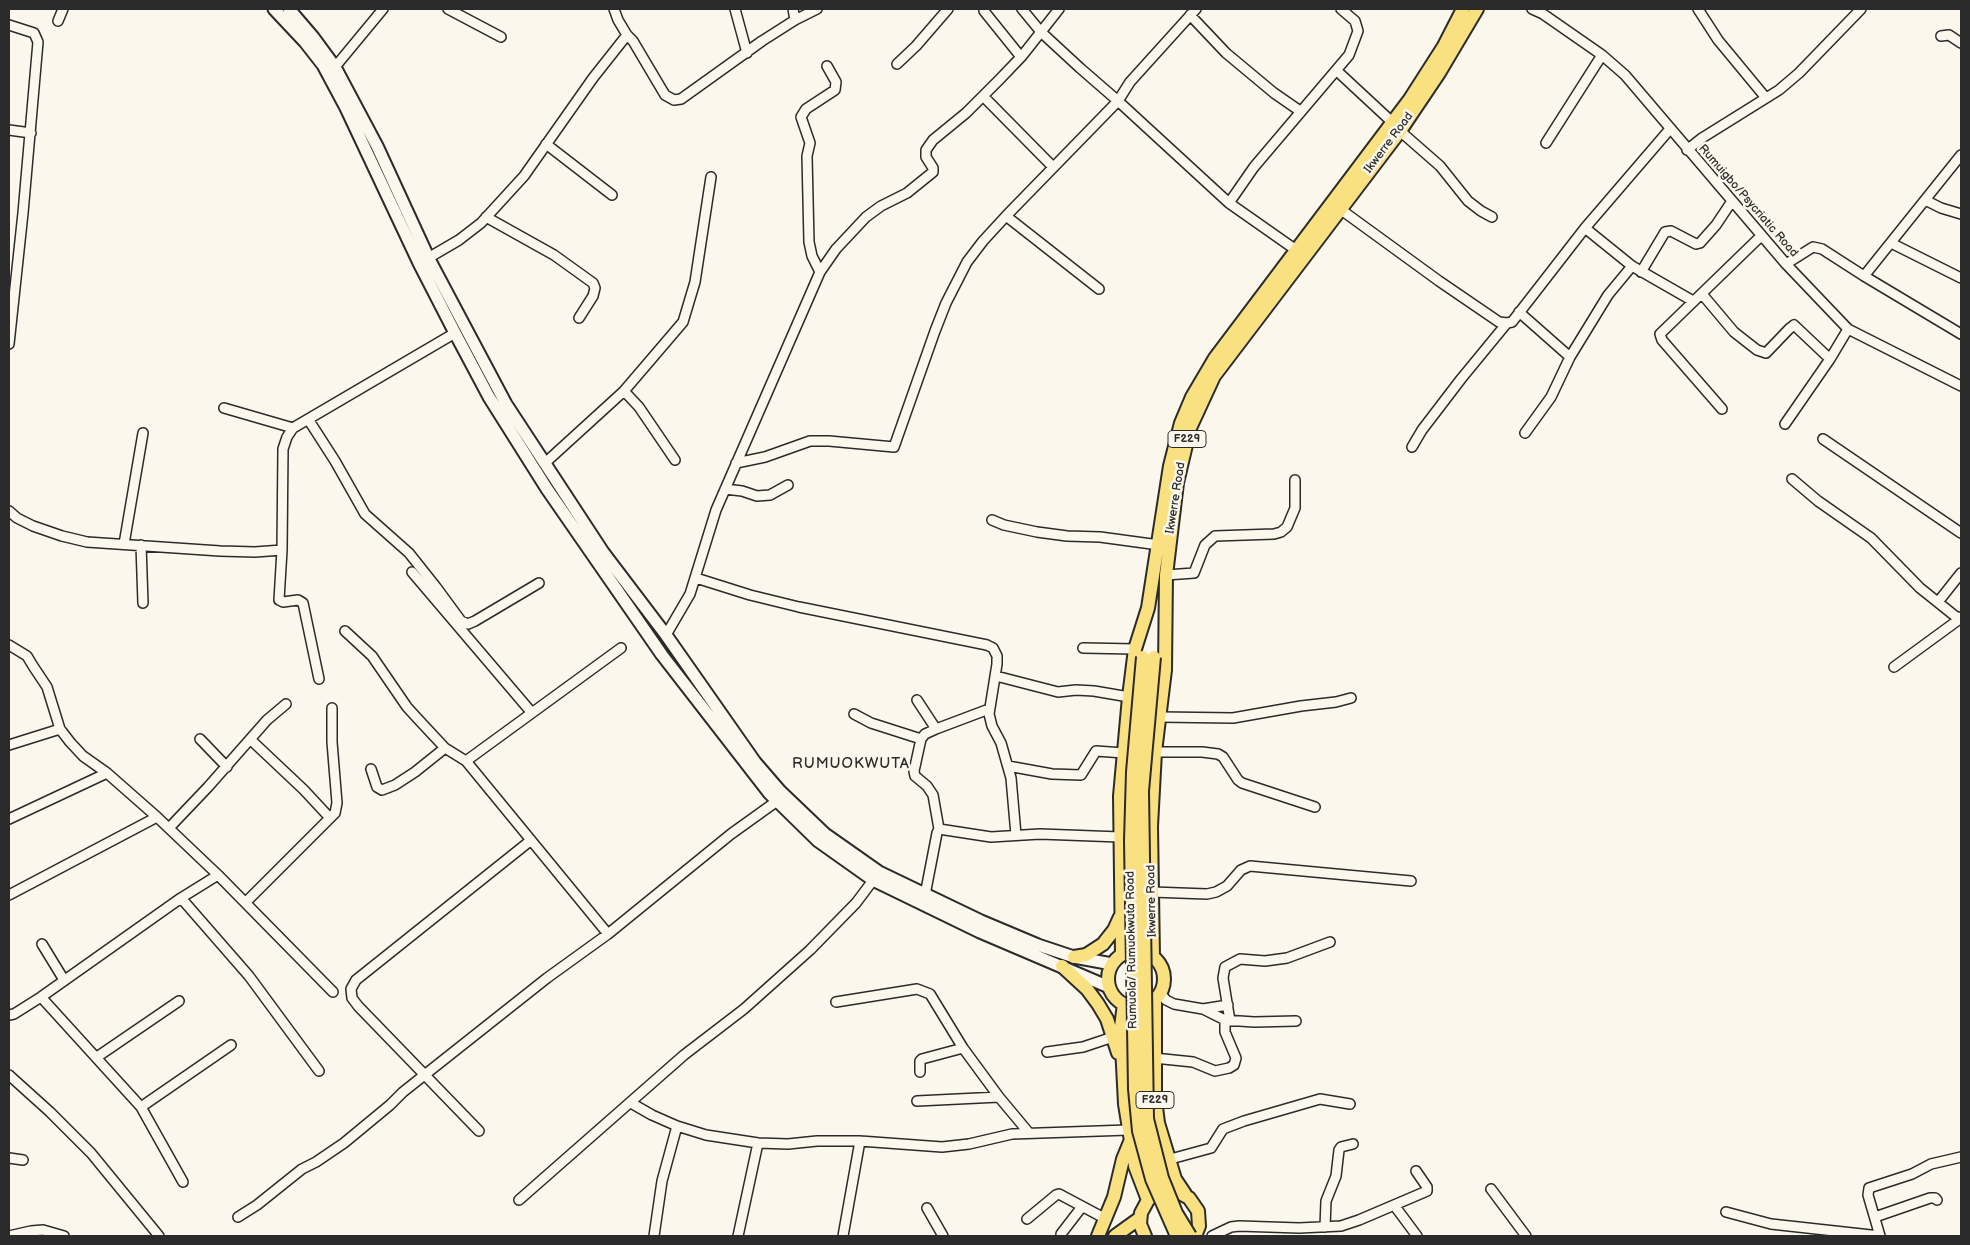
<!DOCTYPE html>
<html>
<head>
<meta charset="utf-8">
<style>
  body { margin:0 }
  #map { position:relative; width:1970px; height:1245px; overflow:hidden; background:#fbf7ec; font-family:"Balsamiq Sans",sans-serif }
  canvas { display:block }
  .frame { position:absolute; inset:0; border:10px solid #2b2b2b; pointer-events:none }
</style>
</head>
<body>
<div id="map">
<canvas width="1970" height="1245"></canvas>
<div class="frame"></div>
</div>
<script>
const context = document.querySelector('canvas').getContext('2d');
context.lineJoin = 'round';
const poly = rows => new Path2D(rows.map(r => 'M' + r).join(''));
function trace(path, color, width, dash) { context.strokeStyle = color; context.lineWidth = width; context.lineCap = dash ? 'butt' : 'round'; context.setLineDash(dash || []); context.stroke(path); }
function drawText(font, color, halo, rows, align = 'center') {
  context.font = font + ' "Balsamiq Sans",sans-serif'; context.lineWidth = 5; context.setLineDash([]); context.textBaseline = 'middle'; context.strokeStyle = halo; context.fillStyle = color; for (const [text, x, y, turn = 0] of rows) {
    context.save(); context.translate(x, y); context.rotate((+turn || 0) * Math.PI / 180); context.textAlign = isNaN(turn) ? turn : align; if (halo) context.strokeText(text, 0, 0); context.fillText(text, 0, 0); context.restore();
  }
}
const street = poly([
  [448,9,501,37],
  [735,9,747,53],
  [793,9,795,20],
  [1022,9,1041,32,1080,68,1118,101,1229,203,1296,250],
  [1532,9,1543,14,1602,55,1625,75,1786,264,1848,329,1961,386],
  [1698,9,1718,40,1766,98],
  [984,11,1021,57],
  [1190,15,1226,53,1274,93,1300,111],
  [58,21,63,9],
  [9,25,34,33,38,42,23,213,9,344],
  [627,35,633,41,665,95,674,100,681,99,762,41,795,20,817,9],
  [1941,36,1949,35,1961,43],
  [897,64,916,46,948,9],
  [335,67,383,9],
  [1336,70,1392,122],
  [983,96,1053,167],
  [9,130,31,133],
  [1400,131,1440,166,1468,201,1481,211,1492,217],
  [1546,143,1602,55],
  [546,144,612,195],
  [1687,150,1702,138,1779,90,1799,73,1861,9],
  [1961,155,1864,276,1961,334],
  [1925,200,1941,208,1961,214],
  [1229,203,1254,167,1349,55,1358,31,1355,21,1341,9],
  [1340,209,1439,281,1499,322,1507,323],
  [1006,216,1099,289],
  [486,217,554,255,593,283,595,288,593,296,579,318],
  [1585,228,1632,266,1693,301],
  [1891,243,1961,278],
  [423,261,459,240,481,223,524,176,593,78,627,35,618,20,614,9],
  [1786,264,1813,247,1822,249,1864,276],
  [820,272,812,256,809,242,807,156,810,143,801,117,806,109,835,90,836,82,827,66],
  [1641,272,1665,232,1671,231,1696,244,1700,243,1716,225,1732,201],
  [1702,294,1734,332,1757,350,1766,353,1789,329,1794,325,1830,359],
  [1519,312,1570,357],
  [624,391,639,407,675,460],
  [224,408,293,428],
  [1722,409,1662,340,1660,334,1761,236],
  [308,419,335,461,365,514,409,553,436,587,461,621,468,624,475,621,539,583],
  [1785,424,1830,359,1848,329],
  [1525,433,1551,397,1570,357,1608,295,1632,266],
  [1823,439,1961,533],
  [1412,447,1422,430,1461,379,1507,323,1512,322,1585,228,1670,129],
  [545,463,624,391,683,322,695,282,711,177],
  [736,463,765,457,810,441,829,441,894,447,935,331,946,303,967,262,983,241,1006,216,1118,101,1130,82,1196,9],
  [1792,479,1818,501,1871,538,1920,588,1955,616,1961,618],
  [725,489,742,491,757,496,770,495,788,485],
  [9,511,17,518,33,526,62,536,87,542,220,551,255,552,282,550,283,449,287,437,293,428,455,333],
  [992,520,1004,525,1037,532,1067,536,1100,537,1159,545],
  [124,544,143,433],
  [141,545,143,603],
  [282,550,279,600,283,602,298,600,303,603,319,679],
  [412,572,532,713],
  [1166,575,1194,573,1205,545,1215,536,1274,534,1281,532,1287,527,1295,508,1295,480],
  [696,578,750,595,799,607,987,645,993,648,997,656,997,664,989,714,992,726,1001,743,1011,778,1016,835],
  [1938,602,1961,573],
  [345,631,372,656,407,707,417,718,445,748,466,761,608,934],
  [666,635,690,594,716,510,820,272,836,249,866,217,881,206,907,193,933,172,933,168,926,157,926,150,933,140,966,113,999,80,1022,56,1059,9],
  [9,645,27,656,33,666,47,687,60,729,70,742,83,756,107,773,157,817,218,875,333,992],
  [1083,648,1135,649],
  [1894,667,1961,618],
  [996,676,1058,692,1076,690,1094,691,1129,697],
  [917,700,936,729],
  [854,714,871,723,921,739],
  [1160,717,1233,718,1301,706,1336,702,1351,698],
  [200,739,227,767],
  [251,740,304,790,330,818],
  [9,745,60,729],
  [1155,752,1202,752,1218,754,1223,757,1238,780,1242,783,1315,807],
  [466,761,621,648],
  [1008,766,1052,774,1081,775,1096,751,1124,753],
  [371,769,377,787,382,790,395,785,415,772,445,748],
  [9,819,107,773],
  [169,828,208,787,267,720,286,704],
  [939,829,991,837,1040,834,1120,837],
  [1152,892,1207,894,1216,892,1227,886,1241,870,1250,866,1411,881],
  [9,895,157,817],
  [925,895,937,833,939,829,933,795,927,786,915,776,914,771,921,739,925,734,936,729,989,709],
  [181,898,249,976,319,1071],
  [246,902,335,813,337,803,332,742,332,708],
  [42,944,64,980],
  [1160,993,1166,1000,1174,1004,1203,1009,1225,1020,1254,1022,1296,1021],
  [41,997,141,1107,183,1182],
  [836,1002,917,989,930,994,963,1048,999,1097,1029,1133],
  [1203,1009,1228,1005],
  [9,1015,14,1014,41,997,181,898,218,875],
  [1230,1021,1223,978,1225,967,1240,959,1265,961,1287,958,1330,942],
  [1047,1052,1083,1047,1113,1037],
  [97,1057,179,1001],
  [1154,1058,1193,1062,1215,1071,1229,1068,1234,1065,1236,1058,1225,1032,1225,1020],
  [920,1072,920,1061,922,1059,963,1048],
  [9,1075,50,1112,91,1153,159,1236],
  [917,1101,999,1097],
  [631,1103,652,1115,677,1126,706,1135,758,1143,788,1144,817,1141,860,1141,942,1147,969,1144,1012,1134,1128,1130],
  [141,1107,231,1045],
  [479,1131,358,1006,352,998,351,989,356,980,530,841],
  [9,1158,23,1160],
  [1167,1160,1211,1148,1223,1129,1244,1121,1320,1099,1350,1104],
  [1491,1189,1526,1236],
  [519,1200,684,1055,744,1009,810,950,856,903,877,875],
  [1394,1205,1417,1236],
  [927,1208,943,1236],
  [1726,1212,1771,1224,1880,1236],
  [238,1217,257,1205,302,1169,316,1162,344,1143,390,1105,403,1092,547,978,608,934,731,834,777,801],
  [1875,1217,1930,1198,1935,1198,1937,1200],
  [1027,1219,1056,1195,1059,1194,1106,1219],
  [1325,1227,1326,1201,1336,1176,1339,1150,1341,1147,1353,1144],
  [1061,1234,1081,1208],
  [9,1236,31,1231,43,1230,64,1236],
  [654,1236,662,1181,677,1126],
  [738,1236,758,1143],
  [843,1236,860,1141],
  [1212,1236,1231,1227,1239,1226,1299,1228,1341,1226,1359,1220,1427,1191,1427,1187,1416,1171],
  [1880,1236,1868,1195,1869,1188,1912,1174,1931,1164,1961,1157]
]);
const secondary = poly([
  [274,9,305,42,323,65,346,108,419,263,455,333,489,397,547,489,662,655,769,793,818,841,873,880,980,932,1109,987],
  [289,9,313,37,335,67,377,146,429,259,506,404,603,552,666,635,755,762,780,791,825,834,879,872,981,921,1038,945,1074,957,1112,964]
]);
const primary = poly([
  '1108 979a28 28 0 1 1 56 0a28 28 0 1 1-56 0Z',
  [1122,955,1120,796,1129,697,1135,649,1148,608,1170,466,1181,423,1192,397,1215,358,1410,99,1444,46,1463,9],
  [1074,957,1086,955,1103,944,1114,930,1120,917],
  [1153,957,1151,826,1155,752,1165,670,1166,575,1177,483,1190,428,1214,376,1400,131,1439,73,1477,9],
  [1062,966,1087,989,1098,1004,1107,1019,1118,1053],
  [1155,1000,1155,1099,1158,1123,1175,1179,1185,1194],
  [1124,1004,1121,1027,1125,1104,1135,1166,1148,1200],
  [1178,1192,1189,1198,1198,1211,1199,1226,1195,1236],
  [1098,1236,1114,1197,1123,1159,1130,1142],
  [1115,1236,1140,1218],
  [1145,1236,1140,1224,1141,1213,1148,1200,1154,1195]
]);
const primaryBridge = poly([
  [1143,657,1133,772,1131,841,1135,1089,1139,1131,1152,1179,1177,1236],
  [1154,657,1142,791,1147,1119,1162,1178,1176,1213,1190,1236]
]);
const shields = [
  [1187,439,38],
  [1155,1100,38]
];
const shieldNames = [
  ["F229",1187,439],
  ["F229",1155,1100]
];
const streetNames = [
  ["Ikwerre Road",1389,143,-53],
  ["Rumuigbo/Psycriatic Road",1748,201,49],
  ["Ikwerre Road",1176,498,-81],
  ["Ikwerre Road",1152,901,-91],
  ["Rumuola/ Rumuokwuta Road",1132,950,-91]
];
const quarterNames = [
  ["RUMUOKWUTA",851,764]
];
trace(street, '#2b2b2b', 12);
trace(secondary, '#2b2b2b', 15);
trace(primary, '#2b2b2b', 16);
trace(street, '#fbf7ec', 9);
trace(secondary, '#fbf7ec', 11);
trace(primary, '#f9e181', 12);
trace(primaryBridge, '#2b2b2b', 16, []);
trace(primaryBridge, '#f9e181', 12);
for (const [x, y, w] of shields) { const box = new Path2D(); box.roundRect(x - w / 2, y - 8.5, w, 17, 4); context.fillStyle = '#fbf7ec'; context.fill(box); trace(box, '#2b2b2b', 1); }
drawText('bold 11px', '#2b2b2b', null, shieldNames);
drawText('12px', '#2b2b2b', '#fbf7ec', streetNames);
context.letterSpacing = '1px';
drawText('15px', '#2b2b2b', '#fbf7ec', quarterNames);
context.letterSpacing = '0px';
</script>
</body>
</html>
